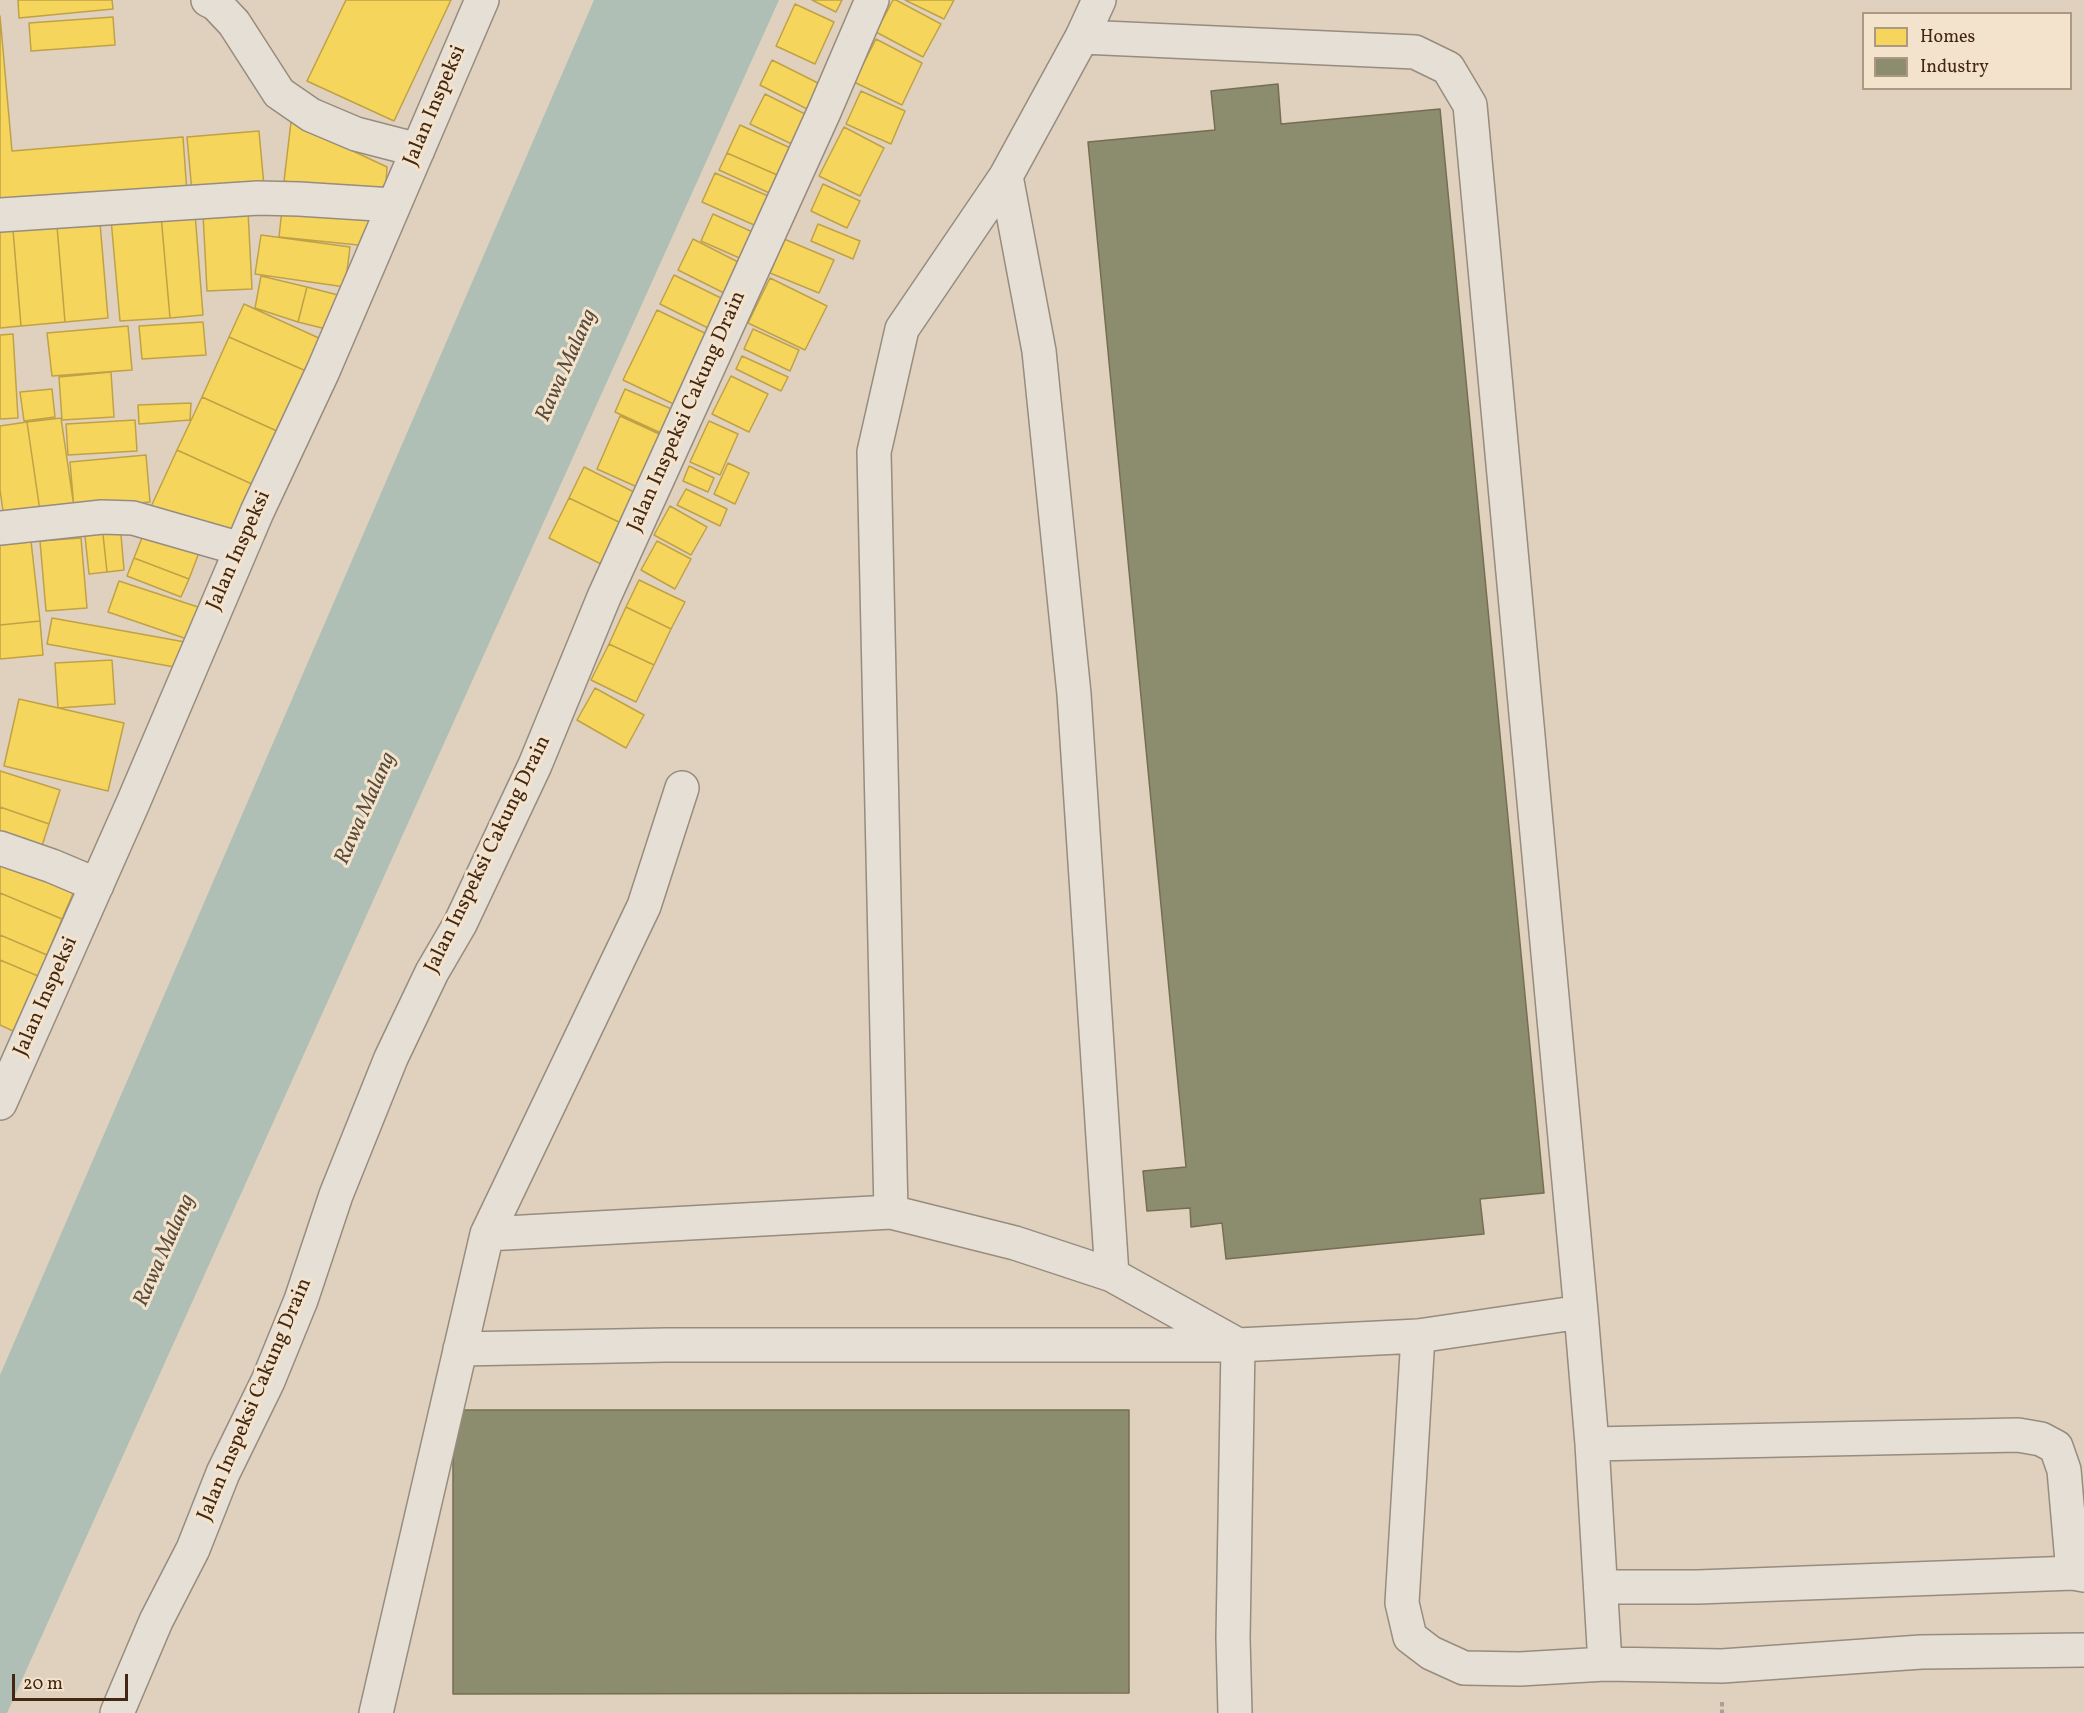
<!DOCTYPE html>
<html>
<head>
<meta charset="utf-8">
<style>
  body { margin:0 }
  #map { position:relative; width:2084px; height:1713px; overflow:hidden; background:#dfd1bd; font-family:Vollkorn,serif }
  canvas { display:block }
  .legend { position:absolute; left:1862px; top:12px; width:210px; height:78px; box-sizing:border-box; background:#f3e3cc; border:2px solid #ad9882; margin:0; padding:8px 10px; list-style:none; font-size:18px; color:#432713 }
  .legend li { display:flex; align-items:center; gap:12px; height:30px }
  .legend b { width:30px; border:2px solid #ad9882 }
  .scale { position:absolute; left:12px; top:1674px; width:116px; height:27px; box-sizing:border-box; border:3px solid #432713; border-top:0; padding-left:8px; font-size:18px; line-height:21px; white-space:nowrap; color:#432713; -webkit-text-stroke:4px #f3e3cc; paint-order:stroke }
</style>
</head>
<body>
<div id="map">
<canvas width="2084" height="1713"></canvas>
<ul class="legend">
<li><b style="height:16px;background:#f6d55c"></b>Homes</li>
<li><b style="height:16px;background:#8c8c6e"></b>Industry</li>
</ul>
<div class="scale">20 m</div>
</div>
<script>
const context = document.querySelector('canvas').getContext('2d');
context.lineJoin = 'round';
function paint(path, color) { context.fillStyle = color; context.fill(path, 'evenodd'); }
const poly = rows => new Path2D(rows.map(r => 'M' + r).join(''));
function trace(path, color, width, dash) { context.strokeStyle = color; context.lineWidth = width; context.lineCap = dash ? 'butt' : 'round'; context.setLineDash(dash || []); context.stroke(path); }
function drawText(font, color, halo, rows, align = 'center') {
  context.font = font + ' Vollkorn,serif'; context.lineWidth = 6; context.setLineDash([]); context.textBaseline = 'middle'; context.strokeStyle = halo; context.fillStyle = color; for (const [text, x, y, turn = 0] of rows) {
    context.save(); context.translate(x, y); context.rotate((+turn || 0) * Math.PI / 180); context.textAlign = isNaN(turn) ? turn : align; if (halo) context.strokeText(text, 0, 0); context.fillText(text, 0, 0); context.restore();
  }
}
const water = poly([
  [594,0,779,0,7,1713,0,1713,0,1375]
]);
const homes = poly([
  [18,0,112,0,113,9,19,18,18,0],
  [346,0,451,0,394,121,307,81,346,0],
  [812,0,842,0,836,12,812,0],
  [893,0,896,0,941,24,923,57,876,32,893,0],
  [905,0,954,0,944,19,905,0],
  [795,4,834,22,815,64,776,46,795,4],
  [0,16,12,151,183,137,187,193,0,210,0,16],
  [113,17,115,45,31,51,29,23,113,17],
  [876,39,922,63,902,105,854,82,876,39],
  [772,60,828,88,815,113,760,85,772,60],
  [861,91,905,111,891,144,846,124,861,91],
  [765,94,813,118,798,147,750,124,765,94],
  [291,122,387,167,385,199,284,181,291,122],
  [740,125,797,151,784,178,727,153,740,125],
  [844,127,884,148,860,196,819,176,844,127],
  [259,131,264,186,192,192,187,137,259,131],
  [727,153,784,178,776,196,719,170,727,153],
  [715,173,775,199,761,228,702,202,715,173],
  [823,184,860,201,847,228,811,211,823,184],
  [283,200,372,210,368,246,279,237,283,200],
  [248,211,252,289,207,291,203,214,248,211],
  [195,213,203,315,170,318,161,215,195,213],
  [713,214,757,234,744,260,701,241,713,214],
  [161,215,170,318,120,321,111,219,161,215],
  [100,223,108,318,65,322,57,226,100,223],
  [818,224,860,241,853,259,811,241,818,224],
  [57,226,65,322,21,326,13,230,57,226],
  [13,230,21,326,0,328,0,231,13,230],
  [261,235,350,247,345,287,255,274,261,235],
  [693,239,744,265,728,295,678,270,693,239],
  [784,239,834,260,819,293,770,273,784,239],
  [674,275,727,301,712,330,660,304,674,275],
  [261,276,307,287,298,322,255,308,261,276],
  [770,278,827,306,805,350,748,323,770,278],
  [307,287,338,295,330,330,298,322,307,287],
  [244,304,321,339,306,371,229,337,244,304],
  [657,310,715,338,682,408,623,380,657,310],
  [203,322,206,355,142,359,139,326,203,322],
  [128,326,132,370,52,376,47,333,128,326],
  [753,329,799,350,790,371,744,349,753,329],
  [13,334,18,418,0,419,0,335,13,334],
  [229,337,306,371,279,432,202,397,229,337],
  [742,356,788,377,781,391,736,369,742,356],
  [111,372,114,417,62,420,59,377,111,372],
  [731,376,768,394,749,432,712,414,731,376],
  [52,389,55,417,24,421,20,392,52,389],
  [625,389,683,414,672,438,615,412,625,389],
  [202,397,279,432,254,485,177,450,202,397],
  [191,403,190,420,139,424,138,405,191,403],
  [620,416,670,439,646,491,597,469,620,416],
  [61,418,75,514,41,518,27,422,61,418],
  [135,420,137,451,68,455,66,424,135,420],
  [709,421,738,434,720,475,690,462,709,421],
  [27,422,41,518,5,524,0,490,0,426,27,422],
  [177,450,254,485,227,543,150,509,177,450],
  [146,455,150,502,74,509,70,462,146,455],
  [728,463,749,473,735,504,714,494,728,463],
  [689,466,714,478,708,492,683,481,689,466],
  [584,467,640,495,625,525,569,498,584,467],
  [686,489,727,509,720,526,677,505,686,489],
  [569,498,625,525,605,566,549,538,569,498],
  [670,506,707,527,691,555,654,535,670,506],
  [120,523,124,570,107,572,102,525,120,523],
  [102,525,107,572,89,574,84,527,102,525],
  [145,530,200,550,189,579,134,558,145,530],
  [81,538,87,608,46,611,40,541,81,538],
  [31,541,40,621,0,625,0,545,31,541],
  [657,541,691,559,675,589,641,570,657,541],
  [134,558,189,579,181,597,127,576,134,558],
  [639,580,685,602,671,629,626,607,639,580],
  [119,581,198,607,187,639,108,612,119,581],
  [626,607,671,629,654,665,609,644,626,607],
  [52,618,185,642,180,668,47,644,52,618],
  [40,621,43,655,0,659,0,625,40,621],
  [609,644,654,665,636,702,591,680,609,644],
  [112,660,115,704,58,708,55,663,112,660],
  [595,688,644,715,626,748,577,720,595,688],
  [19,699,124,723,108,791,4,766,19,699],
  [0,771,60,790,49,824,0,807,0,771],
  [0,807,49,824,41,849,0,836,0,807],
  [0,857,75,889,62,919,0,893,0,857],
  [0,893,62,919,47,955,0,935,0,893],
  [0,935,47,955,38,976,0,960,0,935],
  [0,960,38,976,13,1031,0,1025,0,960]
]);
const industry = poly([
  [1278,84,1281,124,1440,109,1544,1193,1480,1199,1484,1234,1226,1259,1222,1223,1191,1227,1190,1208,1147,1211,1143,1171,1186,1167,1088,142,1215,130,1211,91,1278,84],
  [453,1410,1129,1410,1129,1693,453,1694,453,1410]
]);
const path = poly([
  [1722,1702,1722,1713]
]);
const minor = poly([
  [208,0,216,4,234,23,279,93,311,115,356,134,418,150],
  [1006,176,1039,351,1074,694,1112,1275],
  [0,215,258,198,299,199,393,205],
  [0,528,102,517,133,518,241,549],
  [0,848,52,866,97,885],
  [0,1103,133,803,257,512,323,371,482,0],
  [891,1212,874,452,902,329,1006,176,1082,37,1099,0],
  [487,1234,891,1212,1015,1243,1112,1275,1238,1345,1233,1638,1235,1713],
  [1581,1312,1592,1444,1605,1664],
  [1418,1336,1402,1603,1410,1637,1431,1653,1464,1668,1520,1669,1605,1664,1722,1666,1921,1652,2084,1650],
  [460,1349,666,1345,1238,1345,1418,1336,1581,1312,1470,105,1448,68,1415,52,1082,37],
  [1592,1444,2018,1435,2041,1439,2056,1447,2064,1470,2073,1573],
  [1601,1587,1698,1587,2073,1573,2084,1575],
  [117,1713,156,1621,193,1549,223,1473,268,1381,301,1300,336,1195,391,1058,432,972,460,924,535,765,604,597,824,112,872,0],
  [376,1713,487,1234,644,906,682,788]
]);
const streetNames = [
  ["Jalan Inspeksi",436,106,-67],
  ["Jalan Inspeksi Cakung Drain",688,412,-66],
  ["Jalan Inspeksi",240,551,-66],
  ["Jalan Inspeksi Cakung Drain",489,855,-64],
  ["Jalan Inspeksi",47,997,-66],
  ["Jalan Inspeksi Cakung Drain",256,1400,-67]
];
const waterNames = [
  ["Rawa Malang",568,366,-66],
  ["Rawa Malang",367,809,-66],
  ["Rawa Malang",166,1251,-66]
];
paint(water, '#afbfb5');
paint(homes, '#f6d55c');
trace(homes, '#c0a146', 1.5);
paint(industry, '#8c8c6e');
trace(industry, '#766e53', 1.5);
trace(minor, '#978c7e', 36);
trace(path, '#a9a197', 4, [4.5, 3]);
trace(minor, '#e5dfd5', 33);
drawText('21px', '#432713', '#f3e3cc', streetNames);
drawText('italic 22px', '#594b3a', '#f3e3cc', waterNames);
</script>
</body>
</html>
